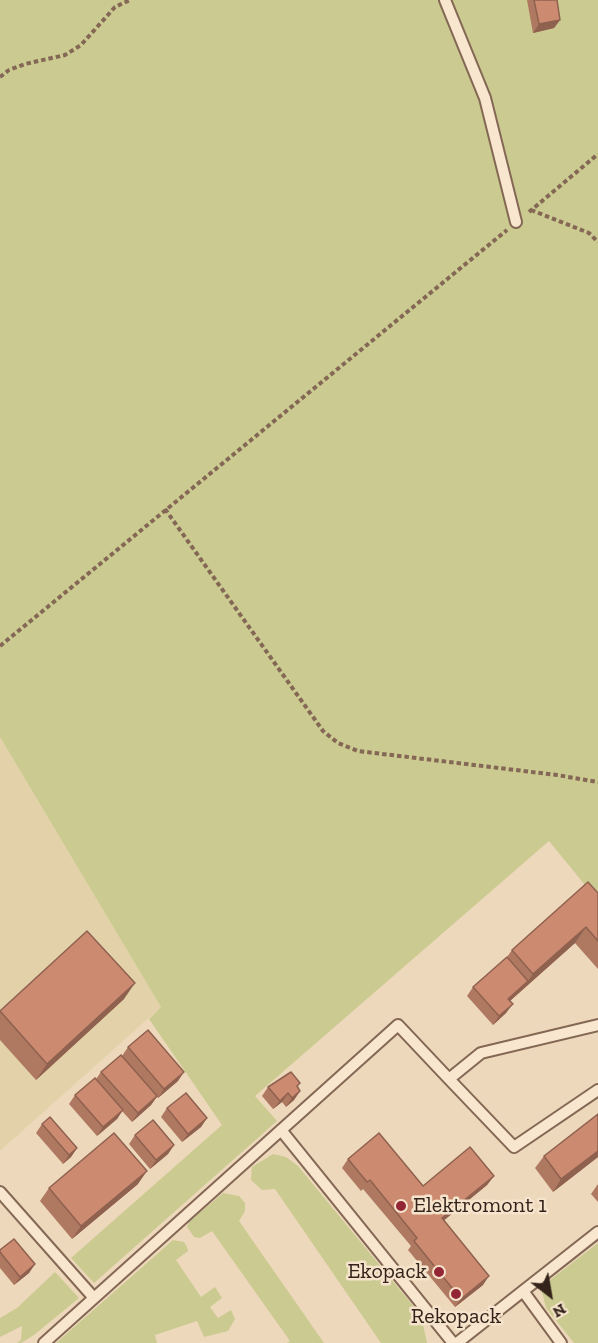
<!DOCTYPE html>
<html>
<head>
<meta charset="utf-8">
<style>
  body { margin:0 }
  #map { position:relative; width:598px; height:1343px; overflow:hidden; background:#edd8bb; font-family:"Zilla Slab",serif }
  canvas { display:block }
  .north { position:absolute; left:520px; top:1265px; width:60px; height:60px; -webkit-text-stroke:4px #f5e3cb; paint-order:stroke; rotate:149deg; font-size:16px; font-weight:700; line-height:24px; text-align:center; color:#33231a }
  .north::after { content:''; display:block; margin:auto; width:21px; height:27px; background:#33231a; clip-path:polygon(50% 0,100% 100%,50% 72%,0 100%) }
</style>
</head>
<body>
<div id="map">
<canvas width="598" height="1343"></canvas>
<div class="north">N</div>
</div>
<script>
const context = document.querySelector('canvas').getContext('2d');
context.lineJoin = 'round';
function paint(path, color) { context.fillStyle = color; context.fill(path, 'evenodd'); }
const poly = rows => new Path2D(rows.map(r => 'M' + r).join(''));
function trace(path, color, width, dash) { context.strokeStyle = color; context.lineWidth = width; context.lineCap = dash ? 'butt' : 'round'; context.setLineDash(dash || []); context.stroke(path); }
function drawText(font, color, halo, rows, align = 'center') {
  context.font = font + ' "Zilla Slab",serif'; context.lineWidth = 5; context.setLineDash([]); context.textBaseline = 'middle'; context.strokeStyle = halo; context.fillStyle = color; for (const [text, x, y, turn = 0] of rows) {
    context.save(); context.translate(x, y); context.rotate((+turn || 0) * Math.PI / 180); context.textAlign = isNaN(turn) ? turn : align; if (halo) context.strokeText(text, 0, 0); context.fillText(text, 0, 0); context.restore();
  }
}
const farmland = poly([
  [0,737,161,1007,0,1151]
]);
const green = poly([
  [0,0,598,0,598,901,549,841,255,1096,277,1121,94,1283,71,1258,222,1125,149,1019,161,1007,0,737],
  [273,1154,286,1157,298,1166,415,1308,422,1320,427,1343,381,1343,275,1189,262,1190,251,1180,252,1167],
  [223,1193,239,1196,245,1203,245,1211,239,1221,324,1343,287,1343,290,1341,212,1231,200,1238,194,1237,187,1227,189,1222],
  [173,1240,184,1242,187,1247,188,1251,176,1260,201,1297,215,1287,222,1298,210,1307,218,1318,231,1310,235,1319,228,1331,204,1337,197,1321,155,1335,157,1343,56,1343],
  [598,1243,598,1343,574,1343,546,1308,542,1292,550,1280],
  [55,1272,79,1298,34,1335,21,1343,17,1343,21,1340,22,1326,0,1337,0,1318,17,1308]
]);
const path = poly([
  [0,77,9,70,25,64,65,55,81,45,115,7,130,0],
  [531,210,589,233,598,242],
  [529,212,598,154],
  [165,509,323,731,338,743,358,751,557,775,598,782],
  [0,646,507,230]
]);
const service = poly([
  [445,0,485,98,516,222],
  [449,1079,514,1147,598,1090],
  [281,1130,453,1343],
  [0,1192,94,1298],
  [523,1291,561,1343],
  [44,1343,398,1025,449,1079,481,1053,598,1025],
  [457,1343,598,1232]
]);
const wall = poly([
  [527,0,557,0,560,20,554,28,533,33],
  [598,893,598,969,575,943,510,1001,506,1013,493,1025,467,996,473,987,507,957,512,950],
  [124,999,36,1080,0,1040,0,1011],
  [128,1047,178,1081,158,1098,157,1097,151,1105,132,1122,122,1111,117,1119,97,1136,69,1104,75,1095,96,1079,101,1072,122,1056],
  [300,1083,297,1087,300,1091,294,1100,286,1107,282,1102,273,1109,262,1096,268,1087],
  [167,1108,207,1118,201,1127,182,1142,161,1117],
  [598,1114,598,1157,553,1192,535,1168,544,1156],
  [42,1124,77,1148,71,1157,63,1164,36,1133],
  [135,1135,174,1145,168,1154,150,1169,129,1144],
  [348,1159,423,1186,494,1176,487,1185,444,1220,483,1285,455,1307,408,1250,411,1246,363,1189,361,1191,342,1168],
  [138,1184,72,1239,40,1201,49,1188],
  [598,1184,598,1202,591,1194],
  [0,1250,35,1264,29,1273,14,1285,0,1268]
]);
const shadedWall = poly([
  [560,20,554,28,533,33,539,24],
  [586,927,575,943,502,1008,508,999,528,981,533,974],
  [135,983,124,999,36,1080,47,1064],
  [513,1004,506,1013,493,1025,499,1016],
  [184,1072,178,1081,158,1098,164,1089],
  [300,1091,294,1100,286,1107,292,1098],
  [288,1093,282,1102,273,1109,280,1101],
  [157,1096,151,1105,132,1122,138,1113],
  [123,1110,117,1119,97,1136,103,1127],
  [207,1118,201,1127,182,1142,188,1134],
  [174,1145,168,1154,150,1169,156,1160],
  [77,1148,71,1157,63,1164,69,1155],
  [598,1151,598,1157,553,1192,561,1179],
  [147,1171,138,1184,72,1239,81,1226],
  [494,1176,487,1185,436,1227,442,1218],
  [35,1264,29,1273,14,1285,20,1277],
  [489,1276,483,1285,455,1307,461,1299]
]);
const building = poly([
  [534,0,557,0,560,20,539,24,534,0],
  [588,882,598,893,598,941,586,927,533,974,512,950,588,882],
  [87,931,135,983,47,1064,0,1011,87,931],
  [507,957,528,981,508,999,513,1004,499,1016,473,987,507,957],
  [148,1030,184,1072,164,1089,128,1047,148,1030],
  [121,1055,157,1096,138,1113,101,1072,121,1055],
  [291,1072,300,1083,297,1086,300,1091,292,1098,288,1093,280,1101,268,1087,291,1072],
  [95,1078,123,1110,103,1127,75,1095,95,1078],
  [186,1093,207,1118,188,1134,167,1108,186,1093],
  [598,1114,598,1151,561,1179,544,1156,598,1114],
  [50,1117,77,1148,69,1155,42,1124,50,1117],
  [153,1120,174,1145,156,1160,135,1135,153,1120],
  [114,1133,147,1171,81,1226,49,1188,114,1133],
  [379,1133,423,1186,470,1147,494,1176,442,1218,489,1276,461,1299,414,1241,417,1238,370,1180,367,1182,348,1159,379,1133],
  [14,1239,35,1264,20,1277,0,1252,0,1250,14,1239]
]);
const markers = [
  [401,1206,6,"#932635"],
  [439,1272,6,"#932635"],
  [456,1294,6,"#932635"]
];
const poiNames = [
  ["Elektromont 1",413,1206],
  ["Ekopack",427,1272,"right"],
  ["Rekopack",456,1317,"center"]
];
paint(farmland, '#e3d2a9');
paint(green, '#cbca90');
trace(service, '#846855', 14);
trace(path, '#846855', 4, [4.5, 3]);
trace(service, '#f9e6ce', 10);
paint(wall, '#af7861');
paint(shadedWall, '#8f614f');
paint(building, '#cc8b71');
trace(building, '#8f614f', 1.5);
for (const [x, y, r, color] of markers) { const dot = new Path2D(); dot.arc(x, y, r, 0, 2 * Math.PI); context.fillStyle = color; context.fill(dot); trace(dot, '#f5e3cb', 2); }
drawText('22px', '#33231a', '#f5e3cb', poiNames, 'left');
</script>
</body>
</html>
